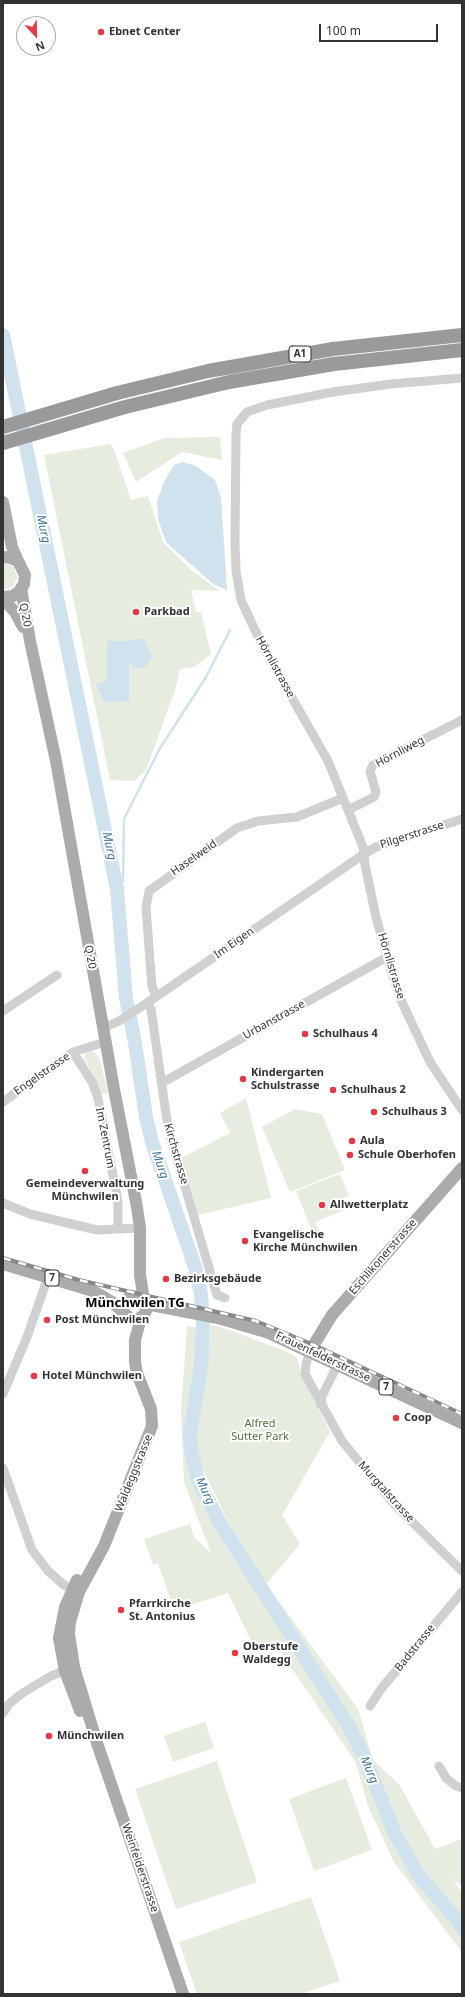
<!DOCTYPE html>
<html>
<head>
<meta charset="utf-8">
<style>
  body { margin:0 }
  #map { position:relative; width:465px; height:1997px; overflow:hidden; background:#fff; font-family:"Noto Sans",sans-serif }
  canvas { display:block }
  .frame { position:absolute; inset:0; border:4px solid #333; pointer-events:none }
  .north { position:absolute; left:16px; top:16px; width:40px; height:40px; box-sizing:border-box; background:#fff; border:1px solid #adadad; border-radius:50%; rotate:158deg; font-size:11px; font-weight:700; line-height:16px; text-align:center; color:#333 }
  .north::after { content:''; display:block; margin:auto; width:14px; height:18px; background:#e63946; clip-path:polygon(50% 0,100% 100%,50% 72%,0 100%) }
  .scale { position:absolute; left:319px; top:24px; width:119px; height:18px; box-sizing:border-box; border:2px solid #333; border-top:0; padding-left:5px; font-size:12px; line-height:14px; white-space:nowrap; color:#333; -webkit-text-stroke:3px #fff; paint-order:stroke }
</style>
</head>
<body>
<div id="map">
<canvas width="465" height="1997"></canvas>
<div class="frame"></div>
<div class="north">N</div>
<div class="scale">100 m</div>
</div>
<script>
const context = document.querySelector('canvas').getContext('2d');
context.lineJoin = 'round';
function paint(path, color) { context.fillStyle = color; context.fill(path, 'evenodd'); }
const poly = rows => new Path2D(rows.map(r => 'M' + r).join(''));
function trace(path, color, width, dash) { context.strokeStyle = color; context.lineWidth = width; context.lineCap = dash ? 'butt' : 'round'; context.setLineDash(dash || []); context.stroke(path); }
function drawText(font, color, halo, rows, align = 'center') {
  context.font = font + ' "Noto Sans",sans-serif'; context.lineWidth = 4; context.setLineDash([]); context.textBaseline = 'middle'; context.strokeStyle = halo; context.fillStyle = color; for (const [text, x, y, turn = 0] of rows) {
    context.save(); context.translate(x, y); context.rotate((+turn || 0) * Math.PI / 180); context.textAlign = isNaN(turn) ? turn : align; if (halo) context.strokeText(text, 0, 0); context.fillText(text, 0, 0); context.restore();
  }
}
const green = poly([
  [220,437,222,460,182,452,136,482,123,453,164,438],
  [110,444,113,447,131,500,148,496,163,542,191,570,220,591,191,590,196,612,201,612,211,654,194,667,180,669,175,690,146,770,134,781,110,780,44,455],
  [3,563,14,567,17,577,13,586,3,590],
  [89,1051,94,1052,99,1057,108,1093,100,1095,93,1075,85,1060,84,1060,85,1053],
  [246,1098,271,1198,198,1215,181,1158,230,1133,220,1113],
  [295,1109,322,1114,345,1170,290,1192,262,1127],
  [340,1174,349,1196,340,1199,344,1210,315,1222,322,1239,316,1241,296,1191],
  [211,1325,227,1329,292,1354,297,1358,302,1376,330,1432,282,1515,300,1544,266,1584,358,1709,373,1760,399,1784,435,1849,462,1839,462,1886,455,1881,443,1863,462,1893,462,1955,459,1948,394,1862,368,1806,356,1763,278,1648,253,1645,228,1593,174,1610,158,1563,153,1565,144,1539,190,1524,194,1537,211,1553,184,1482,181,1410,187,1326,207,1329,194,1453,226,1524,250,1559,229,1524,195,1452],
  [205,1722,214,1748,173,1762,164,1736],
  [217,1761,257,1882,176,1909,135,1789],
  [346,1778,372,1850,314,1871,289,1799],
  [311,1897,340,1981,301,1994,197,1994,179,1942]
]);
const water = poly([
  [182,462,196,466,215,480,221,498,227,590,213,584,166,542,158,519,157,501,164,482,174,465],
  [144,638,152,657,145,667,139,669,132,666,129,660,129,701,104,702,96,685,107,680,107,641,130,641]
]);
const stream = poly([
  [117,886,123,882,124,819,159,750,206,677,230,630]
]);
const river = poly([
  [3,335,117,889,126,998,135,1043,146,1117,152,1142,195,1267,201,1294,203,1323,201,1366,190,1434,191,1449,197,1476,202,1489,223,1528,348,1725,365,1759,395,1834,419,1876,458,1921,462,1929]
]);
const minor = poly([
  [462,378,391,384,333,392,267,405,247,412,237,424,236,434,235,542,236,571,241,600,263,647,328,761,363,847,365,865,376,917,391,971,401,1000,430,1062,462,1110],
  [348,810,374,797,376,792,370,771,373,765,462,720],
  [156,996,152,986,150,962,146,907,149,891,237,828,258,821,297,817,343,798],
  [147,1003,151,1009,166,1114,170,1136,217,1295,225,1298],
  [3,1011,57,975],
  [103,1028,119,1021,147,1003,364,854,376,847,462,819],
  [73,1052,92,1082,98,1098,118,1201,118,1229],
  [161,1082,167,1080,387,957],
  [3,1102,73,1052,105,1042],
  [3,1203,30,1214,97,1230,140,1228],
  [310,1351,306,1364,305,1374,342,1441,394,1504,462,1571],
  [3,1394,27,1337,48,1277],
  [321,1405,322,1396,338,1364],
  [3,1468,32,1550,48,1571,64,1585,78,1592],
  [370,1706,381,1689,462,1592],
  [3,1713,9,1704,21,1694,51,1676,71,1668],
  [439,1766,446,1778,456,1786,462,1788]
]);
const major = poly([
  [3,502,12,547,18,561],
  [3,557,11,558,18,561,25,575,24,584,20,591,13,596,3,597],
  [21,588,30,641,56,761,114,1089,137,1207,140,1228,140,1275,144,1300],
  [3,599,15,612,23,627],
  [3,1264,93,1291,112,1302,131,1319,138,1319,143,1316,146,1311,146,1304,142,1298,131,1296,125,1301,123,1310],
  [146,1304,218,1318,269,1333,462,1423],
  [141,1318,135,1340,135,1362,137,1373,151,1409,152,1426,104,1546,79,1592,70,1622,69,1634,74,1667,97,1743,183,1994],
  [310,1351,332,1315,462,1168],
  [77,1580,65,1607,59,1638,65,1671,80,1711]
]);
const highway = poly([
  [3,427,117,393,208,371,333,349,462,335],
  [3,443,125,407,229,382,334,364,462,350]
]);
const rail = poly([
  [3,1258,79,1280,256,1321,314,1345,462,1414]
]);
const markers = [
  [101,32,4,"#e63946"],
  [136,612,4,"#e63946"],
  [305,1034,4,"#e63946"],
  [243,1079,4,"#e63946"],
  [333,1090,4,"#e63946"],
  [374,1112,4,"#e63946"],
  [352,1141,4,"#e63946"],
  [350,1155,4,"#e63946"],
  [85,1171,4,"#e63946"],
  [322,1205,4,"#e63946"],
  [245,1241,4,"#e63946"],
  [166,1279,4,"#e63946"],
  [47,1320,4,"#e63946"],
  [34,1376,4,"#e63946"],
  [396,1418,4,"#e63946"],
  [121,1610,4,"#e63946"],
  [235,1653,4,"#e63946"],
  [49,1736,4,"#e63946"]
];
const shields = [
  [300,354,22],
  [52,1278,14],
  [386,1387,14]
];
const shieldNames = [
  ["A1",300,354],
  ["7",52,1278],
  ["7",386,1387]
];
const poiNames = [
  ["Ebnet Center",109,32],
  ["Parkbad",144,612],
  ["Schulhaus 4",313,1034],
  ["Kindergarten",251,1073],
  ["Schulstrasse",251,1086],
  ["Schulhaus 2",341,1090],
  ["Schulhaus 3",382,1112],
  ["Aula",360,1141],
  ["Schule Oberhofen",358,1155],
  ["Gemeindeverwaltung",85,1184,"center"],
  ["Münchwilen",85,1197,"center"],
  ["Allwetterplatz",330,1205],
  ["Evangelische",253,1235],
  ["Kirche Münchwilen",253,1248],
  ["Bezirksgebäude",174,1279],
  ["Post Münchwilen",55,1320],
  ["Hotel Münchwilen",42,1376],
  ["Coop",404,1418],
  ["Pfarrkirche",129,1604],
  ["St. Antonius",129,1617],
  ["Oberstufe",243,1647],
  ["Waldegg",243,1660],
  ["Münchwilen",57,1736]
];
const streetNames = [
  ["Q 20",25,615,79],
  ["Hörnlistrasse",275,667,61],
  ["Hörnliweg",400,752,-28],
  ["Pilgerstrasse",412,835,-18],
  ["Haselweid",194,858,-35],
  ["Im Eigen",234,943,-35],
  ["Q 20",90,957,80],
  ["Hörnlistrasse",391,966,73],
  ["Urbanstrasse",274,1020,-29],
  ["Engelstrasse",42,1074,-35],
  ["Im Zentrum",105,1138,79],
  ["Kirchstrasse",176,1154,74],
  ["Eschlikonerstrasse",383,1257,-49],
  ["Frauenfelderstrasse",323,1357,25],
  ["Waldeggstrasse",134,1473,-68],
  ["Murgtalstrasse",386,1492,48],
  ["Badstrasse",415,1648,-51],
  ["Weinfelderstrasse",140,1868,71]
];
const parkNames = [
  ["Alfred",260,1424],
  ["Sutter Park",260,1437]
];
const waterNames = [
  ["Murg",43,529,78],
  ["Murg",109,846,78],
  ["Murg",160,1165,71],
  ["Murg",205,1491,65],
  ["Murg",369,1770,67]
];
const quarterNames = [
  ["Münchwilen TG",135,1303]
];
paint(green, '#e6ecdf');
paint(water, '#cfe2ee');
trace(stream, '#cfe2ee', 2.5);
trace(river, '#cfe2ee', 14);
trace(minor, '#d0d0d0', 9);
trace(major, '#ababab', 12);
trace(highway, '#9a9a9a', 14);
trace(rail, '#888', 4);
trace(rail, '#fff', 2.5, [8]);
for (const [x, y, r, color] of markers) { const dot = new Path2D(); dot.arc(x, y, r, 0, 2 * Math.PI); context.fillStyle = color; context.fill(dot); trace(dot, '#fff', 1.5); }
for (const [x, y, w] of shields) { const box = new Path2D(); box.roundRect(x - w / 2, y - 8, w, 16, 3); context.fillStyle = '#fff'; context.fill(box); trace(box, '#333', 1); }
drawText('bold 10px', '#333', null, shieldNames);
drawText('bold 11px', '#333', '#fff', poiNames, 'left');
drawText('11px', '#333', '#fff', streetNames);
drawText('11px', '#56703f', '#fff', parkNames);
drawText('italic 12px', '#3f7597', '#fff', waterNames);
drawText('bold 13px', '#000', '#fff', quarterNames);
</script>
</body>
</html>
